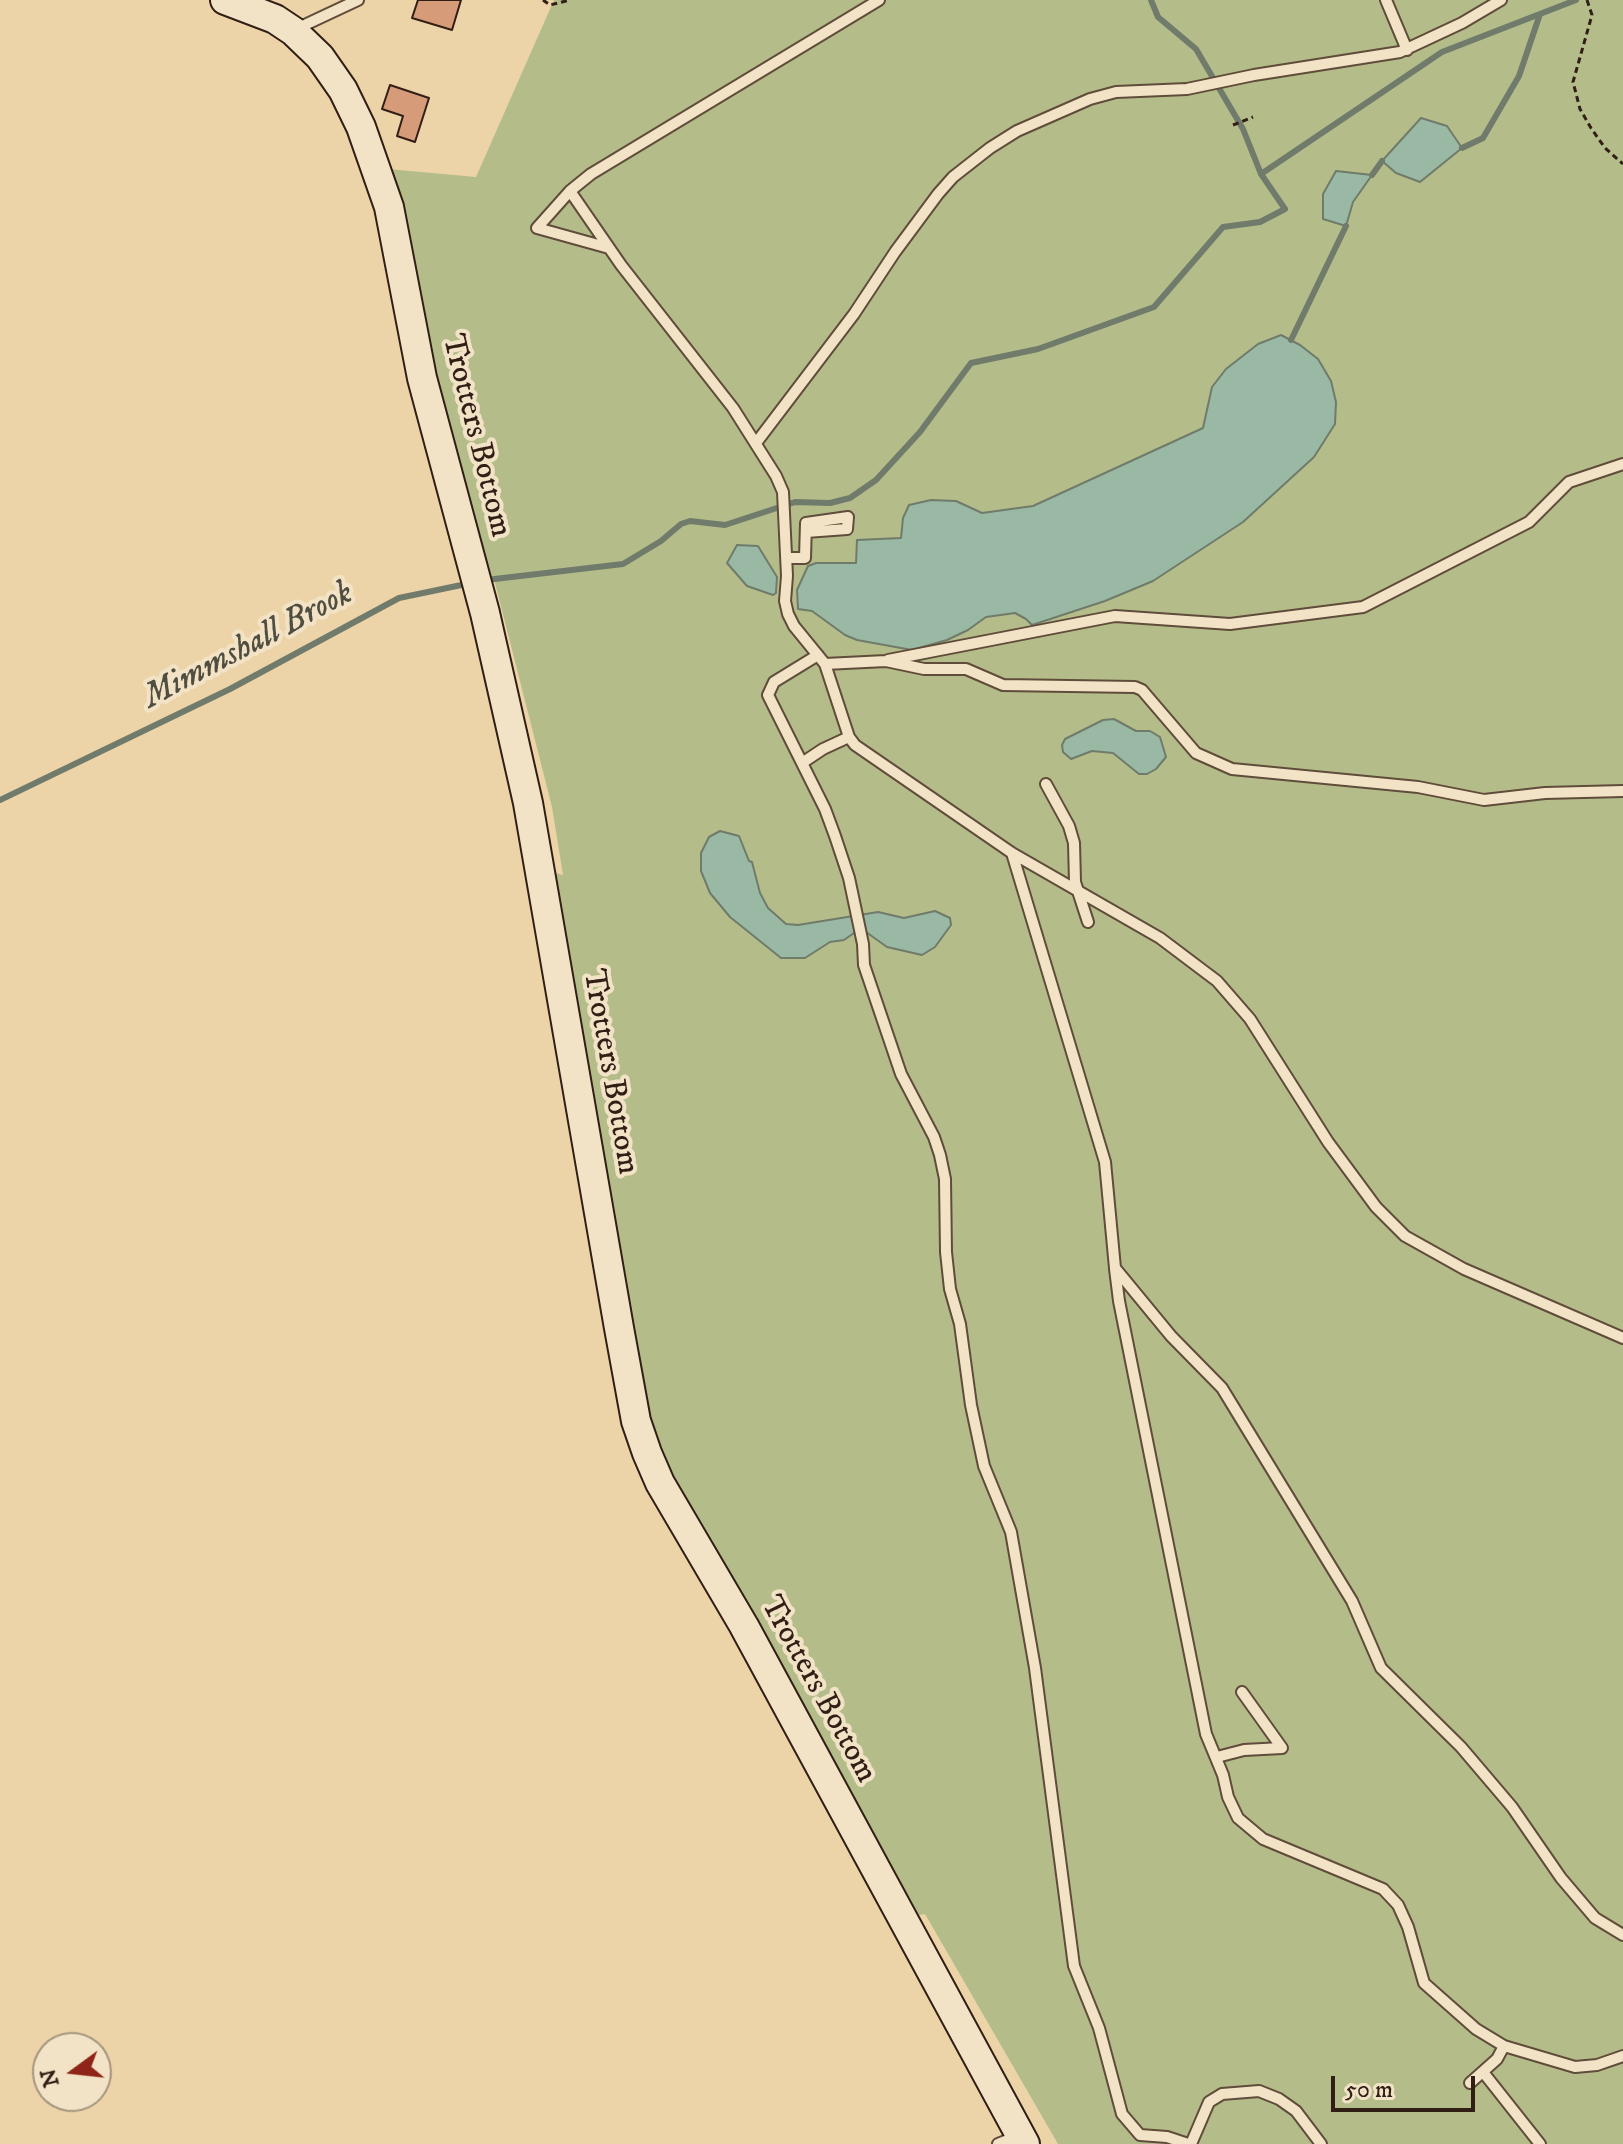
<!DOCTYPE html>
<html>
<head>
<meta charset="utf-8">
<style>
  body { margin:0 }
  #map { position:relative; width:1623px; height:2144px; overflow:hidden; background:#edd4a8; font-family:"IM FELL DW Pica",serif }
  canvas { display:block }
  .north { position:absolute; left:32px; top:2032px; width:80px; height:80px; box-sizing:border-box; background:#f3e3c6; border:2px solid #a59580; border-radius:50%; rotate:255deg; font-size:22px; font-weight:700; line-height:32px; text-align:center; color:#311f16 }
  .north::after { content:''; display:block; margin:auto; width:28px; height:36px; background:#8f2418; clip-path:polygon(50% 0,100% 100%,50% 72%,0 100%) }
  .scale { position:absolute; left:1331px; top:2076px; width:144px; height:36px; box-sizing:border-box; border:4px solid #311f16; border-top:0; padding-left:10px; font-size:24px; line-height:28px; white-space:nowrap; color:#311f16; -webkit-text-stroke:6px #f3e3c6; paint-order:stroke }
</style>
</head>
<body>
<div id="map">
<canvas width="1623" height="2144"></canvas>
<div class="north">N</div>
<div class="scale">50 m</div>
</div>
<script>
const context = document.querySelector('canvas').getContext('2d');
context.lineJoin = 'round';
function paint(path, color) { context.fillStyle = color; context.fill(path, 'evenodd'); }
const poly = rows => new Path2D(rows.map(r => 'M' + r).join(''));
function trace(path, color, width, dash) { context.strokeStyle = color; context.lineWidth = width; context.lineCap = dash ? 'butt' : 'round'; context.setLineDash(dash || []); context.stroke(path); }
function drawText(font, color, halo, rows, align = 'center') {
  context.font = font + ' "IM FELL DW Pica",serif'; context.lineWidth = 8; context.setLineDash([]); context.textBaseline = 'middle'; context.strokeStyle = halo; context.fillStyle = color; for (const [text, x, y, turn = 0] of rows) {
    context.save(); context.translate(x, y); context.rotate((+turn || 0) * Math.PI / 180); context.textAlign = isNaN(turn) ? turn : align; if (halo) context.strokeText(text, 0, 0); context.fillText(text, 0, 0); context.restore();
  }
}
const green = poly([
  [554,0,1623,0,1623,2144,1058,2144,925,1914,919,1915,820,1734,654,1446,629,1354,553,872,563,875,552,807,494,579,485,580,388,169,476,177]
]);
const water = poly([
  [1421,118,1447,126,1462,148,1420,182,1396,173,1382,161,1421,118],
  [1336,171,1372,175,1353,202,1346,226,1323,219,1323,194,1336,171],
  [1281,335,1300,345,1318,359,1331,381,1336,402,1335,424,1314,457,1243,522,1153,581,1105,601,1032,625,1026,619,1015,613,986,617,968,630,947,640,912,650,857,640,845,635,812,611,798,609,797,590,808,566,816,563,856,563,857,540,901,538,903,518,909,505,931,500,956,501,982,513,1033,506,1203,428,1212,387,1226,369,1258,344,1281,335],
  [737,545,758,546,777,577,776,593,773,595,747,586,727,563,737,545],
  [1114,719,1136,731,1150,731,1160,737,1166,757,1156,769,1147,774,1139,774,1113,753,1092,751,1071,759,1063,752,1062,745,1065,739,1103,720,1114,719],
  [720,831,739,836,749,861,752,862,760,893,768,908,786,924,798,925,878,912,904,918,935,911,950,918,951,925,935,947,922,955,887,947,866,932,854,933,844,940,830,942,805,958,781,958,730,917,710,893,701,871,701,853,709,837,720,831]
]);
const stream = poly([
  [1462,148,1483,138,1519,76,1540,14],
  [1261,174,1442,52,1576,0],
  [1372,175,1382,161],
  [1291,340,1346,226],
  [486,580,623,564,661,541,681,524,690,521,725,525,795,502,830,503,850,498,876,480,920,432,971,363,1038,349,1154,307,1223,227,1260,222,1285,209,1261,174,1243,129,1196,49,1158,17,1151,0],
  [0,800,230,689,399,598,471,583]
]);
const building = poly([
  [418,0,461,0,452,30,412,18,418,0],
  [390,85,429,98,415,142,397,136,403,116,382,109,390,85]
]);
const path = poly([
  [543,0,550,5,570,0],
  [1587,0,1592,15,1573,82,1580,109,1591,128,1605,148,1623,164],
  [1233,125,1253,117]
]);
const lane = poly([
  [1386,0,1407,50],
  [294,30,358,0],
  [570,191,621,265,733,408,776,476,783,492,787,576,785,601,788,614,794,626,825,664,849,737,855,745,1012,853,1160,938,1217,981,1250,1019,1328,1142,1376,1207,1405,1236,1464,1269,1623,1338],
  [609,248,537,228,570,191,591,174,879,0],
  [756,443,854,314,895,252,938,194,953,177,990,148,1017,131,1090,99,1116,92,1187,89,1254,75,1400,52,1462,23,1501,0],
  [787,558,805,558,806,523,848,517,847,529,806,532],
  [818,655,774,682,768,695,825,809,835,836,849,878,863,944,864,965,901,1074,934,1137,940,1155,945,1179,946,1252,950,1289,960,1324,971,1405,984,1466,1011,1532,1035,1668,1074,1966,1099,2028,1122,2114,1140,2135,1167,2137,1188,2144],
  [888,660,1115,616,1230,624,1363,607,1529,522,1569,482,1623,464],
  [825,664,886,661,924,669,966,669,1003,685,1135,687,1142,690,1196,753,1232,769,1418,787,1484,800,1545,793,1623,791],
  [802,763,823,749,849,737],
  [1046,784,1069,826,1074,843,1075,882,1088,922],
  [1012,853,1105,1162,1115,1268,1171,1336,1222,1388,1352,1601,1381,1668,1461,1747,1512,1807,1561,1878,1595,1918,1623,1935],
  [1115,1269,1119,1301,1206,1734,1223,1775,1228,1797,1238,1818,1263,1839,1383,1889,1398,1905,1408,1927,1424,1983,1476,2029,1504,2046,1575,2067,1597,2065,1623,2056],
  [1217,1757,1244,1750,1282,1748,1242,1692],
  [1483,2072,1540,2144],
  [1470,2083,1497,2059,1504,2046],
  [998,2144,1018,2136],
  [1191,2144,1209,2102,1222,2094,1259,2091,1279,2099,1296,2111,1321,2144]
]);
const secondary = poly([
  [225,0,275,19,293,31,320,57,343,90,361,127,389,207,422,378,485,613,528,803,619,1328,636,1421,647,1453,660,1483,744,1626,1025,2144]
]);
const streetNames = [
  ["Trotters Bottom",475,436,76],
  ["Trotters Bottom",609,1072,80],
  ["Trotters Bottom",817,1690,61]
];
const waterNames = [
  ["Mimmshall Brook",249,647,-28]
];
paint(green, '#b4bd8a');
paint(water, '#9ab9a4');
trace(water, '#707b6b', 2);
trace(stream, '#707b6b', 6);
paint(building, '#d69c79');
trace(building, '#311f16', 2);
trace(lane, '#604c3a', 14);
trace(secondary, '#311f16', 32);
trace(path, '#311f16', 3, [6, 4]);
trace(lane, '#f3e3c6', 10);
trace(secondary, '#f3e3c6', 28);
drawText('32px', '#311f16', '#f3e3c6', streetNames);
drawText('italic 34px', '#504d41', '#f3e3c6', waterNames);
</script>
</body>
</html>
